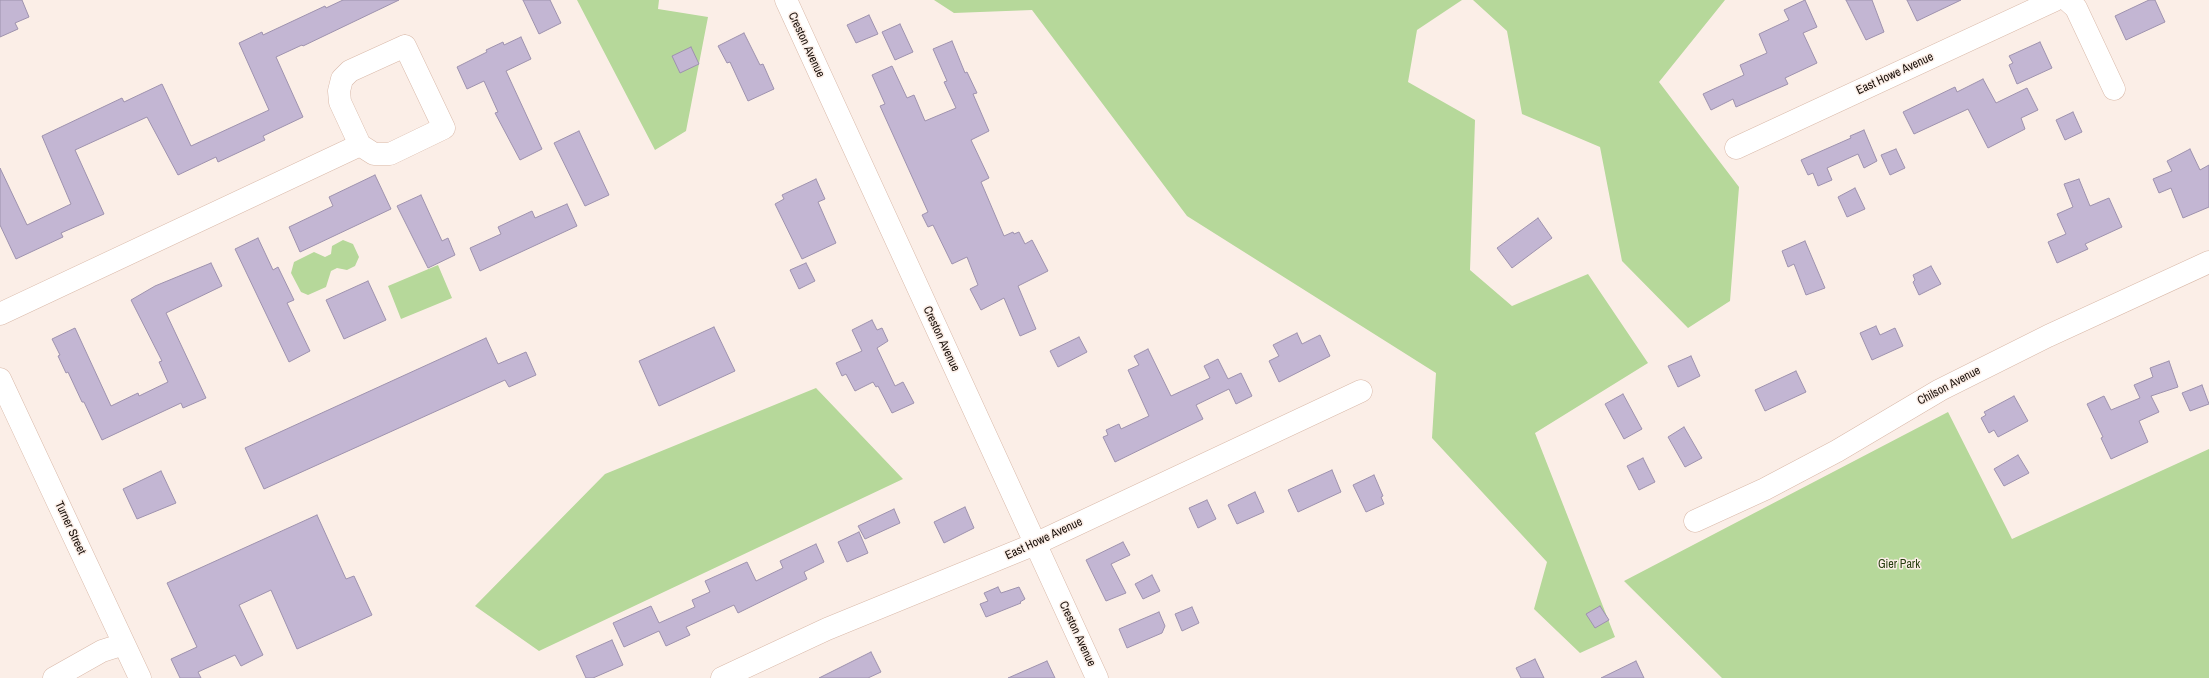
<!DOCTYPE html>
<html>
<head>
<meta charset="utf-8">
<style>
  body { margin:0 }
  canvas { display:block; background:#fbeee7 }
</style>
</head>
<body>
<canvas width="2209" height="678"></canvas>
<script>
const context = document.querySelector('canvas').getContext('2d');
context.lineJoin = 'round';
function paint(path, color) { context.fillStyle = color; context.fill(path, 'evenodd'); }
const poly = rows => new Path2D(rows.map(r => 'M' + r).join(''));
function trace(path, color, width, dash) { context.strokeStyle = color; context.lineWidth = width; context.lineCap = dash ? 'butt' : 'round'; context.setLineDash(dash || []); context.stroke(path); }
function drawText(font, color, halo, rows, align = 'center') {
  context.font = font + ' "Archivo Narrow",sans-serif'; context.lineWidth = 3; context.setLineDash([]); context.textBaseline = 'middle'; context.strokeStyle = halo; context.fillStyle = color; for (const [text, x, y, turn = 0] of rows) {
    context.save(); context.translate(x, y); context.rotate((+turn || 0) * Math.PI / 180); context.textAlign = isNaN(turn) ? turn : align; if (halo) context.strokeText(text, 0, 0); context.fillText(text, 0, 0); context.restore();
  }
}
const green = poly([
  [577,0,659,0,658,9,708,17,686,131,655,150],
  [934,0,1462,0,1417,30,1408,82,1475,120,1470,270,1512,306,1588,274,1648,363,1535,433,1615,637,1580,653,1534,609,1547,562,1432,438,1436,373,1187,216,1032,10,954,13],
  [1473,0,1725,0,1659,82,1739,187,1730,301,1688,328,1622,261,1600,147,1522,114,1507,31],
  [343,240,353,244,359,257,355,266,347,270,337,268,331,271,326,287,308,295,301,292,291,273,294,262,314,252,325,257,331,254,332,246],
  [438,265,452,298,401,319,388,286],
  [816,388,903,479,539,651,475,606,605,474],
  [1948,412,2012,539,2209,449,2209,678,1722,678,1624,581]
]);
const building = poly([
  [0,0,22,0,29,17,15,23,18,29,0,37,0,0],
  [343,0,399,0,303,46,302,45,276,57,303,117,263,136,265,140,218,162,216,157,178,175,147,117,75,150,104,214,61,233,63,237,16,259,0,225,0,168,27,225,71,204,42,136,122,98,124,102,162,84,191,146,269,110,239,43,262,32,263,35,325,6,326,8,343,0],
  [523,0,550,0,561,23,539,34,523,0],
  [1805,0,1817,27,1803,33,1817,63,1785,78,1788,84,1772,91,1736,107,1733,99,1711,110,1703,94,1744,75,1740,65,1767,53,1759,34,1789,20,1784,10,1805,0],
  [1846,0,1872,0,1884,32,1866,40,1846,0],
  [1907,0,1961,0,1917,21,1907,0],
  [2149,0,2155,0,2165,22,2126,40,2115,16,2149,0],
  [869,15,878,34,856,43,847,25,869,15],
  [900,24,913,52,895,60,882,32,900,24],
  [744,33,760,65,763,64,774,89,748,101,730,62,727,63,718,46,744,33],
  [521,37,531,59,506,71,542,149,520,160,495,113,498,112,484,81,467,89,457,67,487,52,486,50,503,42,504,45,521,37],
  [952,41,965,73,967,72,977,93,973,94,989,131,971,140,989,178,981,182,1004,236,1013,232,1014,234,1019,232,1025,244,1032,240,1048,271,1018,286,1036,329,1020,336,1004,298,981,310,970,289,978,285,967,257,952,264,933,225,928,227,922,215,928,212,880,106,885,104,872,75,892,66,907,98,914,95,925,121,956,108,944,82,947,81,933,49,952,41],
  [2040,42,2052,68,2017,84,2009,65,2013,63,2009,56,2040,42],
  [691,47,699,64,680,73,672,56,691,47],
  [1983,79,1996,103,2027,88,2038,110,2021,118,2025,129,1988,148,1968,109,1914,134,1903,112,1955,87,1957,92,1983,79],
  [2073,112,2082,132,2065,140,2056,120,2073,112],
  [1864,130,1877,161,1864,168,1858,154,1827,168,1832,180,1818,186,1813,173,1808,175,1801,160,1851,138,1850,136,1864,130],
  [579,131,609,195,585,206,554,143,579,131],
  [1896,149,1905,168,1890,175,1881,155,1896,149],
  [2190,149,2200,170,2209,165,2209,207,2183,218,2171,188,2159,193,2153,179,2172,171,2167,161,2190,149],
  [375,175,391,209,300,252,289,227,333,206,329,197,375,175],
  [816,179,825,199,818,202,836,243,802,259,775,204,784,199,782,195,816,179],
  [2079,179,2090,206,2109,198,2122,227,2085,244,2088,249,2057,263,2048,242,2066,234,2057,214,2073,207,2064,184,2079,179],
  [1855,188,1865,209,1847,217,1838,197,1855,188],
  [421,195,442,241,448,238,455,255,428,268,397,206,421,195],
  [567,204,577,226,480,271,470,248,501,234,498,227,532,211,535,218,567,204],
  [1538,218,1552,238,1512,268,1497,248,1538,218],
  [258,238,273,270,278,267,294,300,287,303,310,351,289,362,235,249,258,238],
  [1805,241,1825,288,1806,295,1794,264,1788,267,1782,251,1805,241],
  [211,263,222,286,166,313,206,398,183,408,181,403,102,440,84,402,82,402,68,372,66,373,58,356,60,355,52,339,75,328,111,406,138,393,139,396,168,382,159,362,162,361,131,300,155,286,211,263],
  [806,263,815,281,799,289,790,270,806,263],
  [1931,266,1941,284,1919,295,1913,282,1915,280,1913,275,1931,266],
  [368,281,386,320,344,339,326,300,368,281],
  [872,320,877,330,882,328,888,341,877,348,895,386,903,382,914,403,892,413,878,386,876,387,873,382,855,391,846,374,842,376,836,363,862,351,852,330,872,320],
  [1876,326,1880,335,1895,328,1903,346,1872,360,1860,333,1876,326],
  [714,327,735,371,659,406,639,361,714,327],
  [1297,333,1302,344,1320,335,1330,356,1279,382,1269,361,1279,356,1273,345,1297,333],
  [1079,337,1087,352,1058,367,1050,351,1079,337],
  [486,338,498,364,526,352,536,375,509,387,505,380,264,489,245,448,486,338],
  [1148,349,1171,396,1210,378,1204,366,1218,359,1228,379,1241,373,1252,396,1236,404,1229,389,1196,405,1203,419,1115,462,1103,437,1108,435,1106,430,1119,424,1121,429,1149,416,1128,370,1139,365,1134,356,1148,349],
  [1691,356,1700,376,1678,387,1668,366,1691,356],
  [2169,361,2178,387,2151,396,2159,412,2139,421,2148,442,2111,459,2101,438,2103,437,2087,404,2104,396,2111,410,2140,398,2134,385,2153,377,2150,368,2169,361],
  [1796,371,1806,392,1765,411,1755,390,1796,371],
  [2202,385,2209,404,2190,411,2182,393,2202,385],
  [1623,394,1642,429,1624,439,1605,404,1623,394],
  [2014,396,2028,421,1998,437,1994,430,1989,433,1981,418,1986,415,1984,412,2014,396],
  [1684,427,1702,458,1685,467,1668,437,1684,427],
  [2018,455,2029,473,2004,486,1994,469,2018,455],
  [1643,458,1655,482,1639,490,1627,466,1643,458],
  [1332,470,1341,492,1298,512,1288,490,1332,470],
  [161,471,176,503,137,519,123,489,161,471],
  [1374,475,1383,496,1381,497,1384,504,1366,512,1353,485,1374,475],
  [1255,492,1264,512,1237,524,1228,505,1255,492],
  [1207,500,1216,519,1198,528,1189,508,1207,500],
  [965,507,974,528,944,543,934,522,965,507],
  [894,509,900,523,865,539,858,526,894,509],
  [317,515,346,579,354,576,372,615,297,649,271,590,239,605,263,655,241,666,235,655,198,672,201,678,180,678,171,659,197,647,167,583,317,515],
  [859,532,868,553,847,562,838,542,859,532],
  [1123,542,1130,555,1111,564,1126,593,1106,601,1086,560,1123,542],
  [816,544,824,562,804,572,807,579,738,613,734,605,686,627,690,635,666,646,659,631,624,647,613,623,651,606,659,623,695,607,692,600,710,592,705,581,747,562,756,581,783,568,780,561,816,544],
  [1152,575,1160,591,1143,599,1135,584,1152,575],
  [998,587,1001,593,1019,587,1025,599,1020,602,1021,603,986,617,980,604,988,601,984,593,998,587],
  [1600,606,1609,620,1595,628,1586,614,1600,606],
  [1192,607,1199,623,1182,631,1175,614,1192,607],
  [1159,612,1165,626,1162,633,1127,648,1119,629,1159,612],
  [612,640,623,665,593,678,586,678,576,656,612,640],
  [871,652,881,672,868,678,819,678,871,652],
  [1535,659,1544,678,1521,678,1516,668,1535,659],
  [1047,661,1055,678,1008,678,1047,661],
  [1636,661,1644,678,1601,678,1636,661]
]);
const minor = poly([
  [786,0,1097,678],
  [2067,0,2076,8,2114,89],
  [405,46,444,128,390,154,374,154,360,145,340,102,339,91,342,79,350,71,405,46],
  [1736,148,2055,0],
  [0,314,360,145],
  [0,379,140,678],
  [1695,521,1765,489,1837,451,1940,390,2048,336,2209,262],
  [54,678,102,651,124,644],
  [722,678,827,629,1035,544,1361,391]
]);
const streetNames = [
  ["Creston Avenue",806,45,65],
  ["East Howe Avenue",1895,74,-25],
  ["Creston Avenue",941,339,65],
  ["Chilson Avenue",1949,386,-28],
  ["Turner Street",70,528,65],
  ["East Howe Avenue",1044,539,-25],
  ["Creston Avenue",1077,634,65]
];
const parkNames = [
  ["Gier Park",1899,565]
];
paint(green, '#b6d89a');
paint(building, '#c3b6d3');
trace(building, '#9e92ae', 1);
trace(minor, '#d9b9a9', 23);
trace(minor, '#fff', 22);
drawText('12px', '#190f09', '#fbeee7', streetNames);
drawText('12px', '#283e10', '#fbeee7', parkNames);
</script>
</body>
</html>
